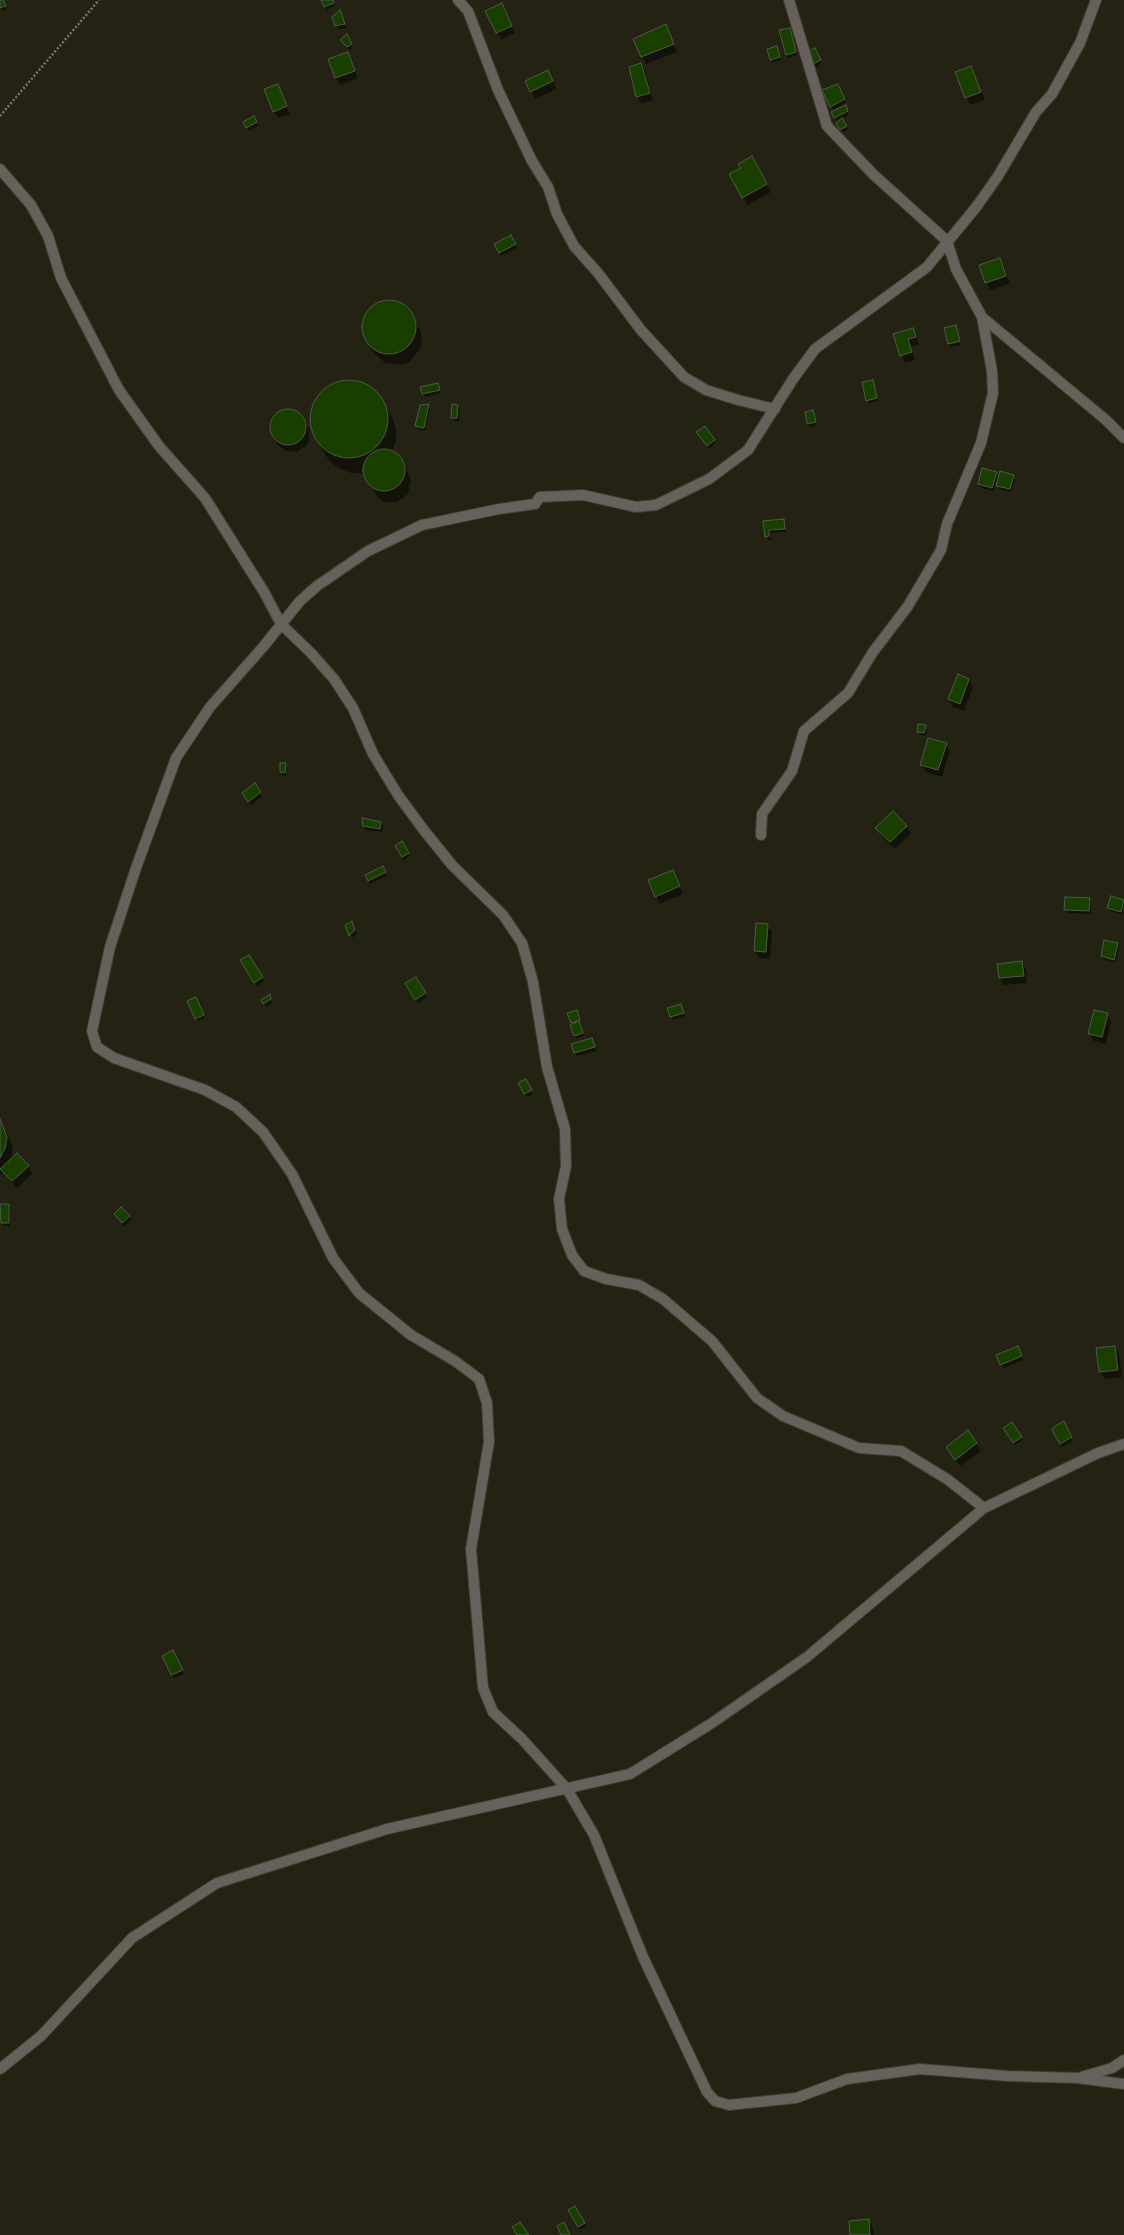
<!DOCTYPE html>
<html>
<head>
<meta charset="utf-8">
<style>
  body { margin:0 }
  canvas { display:block; background:#242212 }
</style>
</head>
<body>
<canvas width="1124" height="2235"></canvas>
<script>
const context = document.querySelector('canvas').getContext('2d');
context.lineJoin = 'round';
function paint(path, color) { context.fillStyle = color; context.fill(path, 'evenodd'); }
const poly = rows => new Path2D(rows.map(r => 'M' + r).join(''));
function trace(path, color, width, dash) { context.strokeStyle = color; context.lineWidth = width; context.lineCap = dash ? 'butt' : 'round'; context.setLineDash(dash || []); context.stroke(path); }
const shadow = poly([
  [0,0,7,9,3,11,0,6],
  [322,0,332,0,335,6,327,10],
  [487,11,505,12,515,33,501,40],
  [341,15,346,28,338,29,336,25],
  [665,25,677,52,646,64,642,56],
  [790,29,797,55,788,58,786,55],
  [347,35,353,48,349,50,341,40],
  [776,48,781,60,773,63,771,59],
  [814,49,822,63,816,67,808,52],
  [348,53,358,78,340,85,336,78],
  [641,64,645,71,653,100,642,104,637,97,630,67],
  [971,67,985,100,970,105,957,72],
  [552,78,556,89,535,99,526,81],
  [837,85,846,102,833,110,831,106],
  [281,92,290,114,278,118,274,111],
  [845,106,849,115,836,120,835,117],
  [253,117,258,126,249,131,244,122],
  [842,120,848,129,842,132,837,123],
  [756,165,771,192,747,205,743,197,742,168],
  [511,236,517,248,501,256,500,253],
  [1000,259,1010,284,990,290,980,266],
  [384,301,393,301,408,310,420,330,422,338,421,347,410,362,401,365,385,363,373,352,366,341,363,325,365,318,375,305],
  [913,329,919,344,911,347,915,360,905,363,894,334],
  [960,342,961,345,951,347,949,345],
  [342,381,354,381,366,384,376,391,392,417,396,429,396,441,392,452,403,462,411,480,408,494,397,502,384,502,378,498,364,473,351,473,340,469,330,462,314,436,311,425,311,413,315,402,322,392,331,385],
  [873,381,878,401,869,403,867,400],
  [438,384,441,393,425,397,423,394],
  [428,405,430,409,425,431,418,429,416,426],
  [458,406,460,409,459,421,454,421,452,418],
  [292,410,297,412,309,429,309,440,307,445,297,452,286,451,277,444,273,436,271,425,276,415,280,412],
  [813,411,817,425,810,427,808,423],
  [699,436,714,440,716,443,709,449],
  [996,472,998,476,993,491,981,488,979,484],
  [1013,476,1015,479,1011,492,999,489,997,485],
  [783,520,786,532,770,533,771,540,768,540,764,522],
  [969,680,973,687,964,711,953,707,949,699],
  [925,726,927,730,926,736,920,735,918,731],
  [946,744,950,751,942,777,926,772,921,765],
  [281,764,285,764,287,767,286,776,283,776,281,772],
  [255,785,262,796,251,805,245,796],
  [381,822,383,826,382,832,366,830,364,826],
  [907,826,911,834,895,849,881,836,877,828],
  [402,843,410,856,404,860,396,846],
  [382,867,387,876,370,884,366,875],
  [673,871,683,894,660,904,656,896],
  [1112,897,1124,901,1123,915,1110,911,1108,908],
  [1089,899,1091,902,1091,914,1067,913,1065,909],
  [346,925,354,926,357,934,352,938],
  [767,925,772,932,770,959,759,958,755,951],
  [1105,941,1117,944,1119,947,1116,962,1104,960,1102,956],
  [249,956,264,981,257,986,242,961],
  [1022,962,1026,970,1027,983,1004,985,1000,978,998,965],
  [415,978,427,997,418,1003,406,983],
  [270,996,272,1003,266,1007,262,1000],
  [197,1002,205,1018,198,1021,196,1018],
  [681,1005,685,1016,673,1020,669,1009],
  [569,1014,578,1014,584,1036,576,1039],
  [1107,1014,1111,1021,1106,1044,1094,1041,1090,1034],
  [594,1043,596,1051,577,1056,575,1053],
  [525,1080,533,1094,527,1097,519,1083],
  [0,1121,10,1139,13,1149,11,1161,28,1166,32,1174,17,1188,3,1172,0,1175],
  [8,1205,10,1208,10,1226,3,1226,2,1223],
  [115,1214,129,1216,131,1220,124,1226],
  [1115,1347,1119,1354,1122,1377,1105,1379,1100,1372],
  [1020,1350,1023,1360,1003,1368,997,1356],
  [1064,1423,1073,1441,1062,1447,1054,1430],
  [1004,1428,1021,1437,1023,1440,1015,1445],
  [968,1432,981,1451,960,1466,947,1447],
  [172,1652,184,1674,174,1678,164,1656],
  [575,2207,586,2226,580,2230,569,2211],
  [869,2220,873,2228,874,2235,851,2235]
]);
const building = poly([
  [0,0,3,0,6,6,0,8,0,0],
  [321,0,333,0,334,3,324,7,321,0],
  [502,3,512,26,496,33,485,11,502,3],
  [340,10,345,24,335,26,332,17,340,10],
  [666,24,674,44,641,57,633,39,666,24],
  [790,28,796,52,786,55,779,30,790,28],
  [347,34,352,44,347,47,340,40,347,34],
  [777,46,780,57,770,60,767,49,777,46],
  [815,48,821,60,813,64,807,52,815,48],
  [348,52,355,71,335,78,328,59,348,52],
  [641,63,650,93,636,97,629,67,641,63],
  [971,66,981,92,965,98,955,72,971,66],
  [548,70,553,81,530,92,525,81,548,70],
  [278,84,287,106,273,112,264,89,278,84],
  [838,84,845,99,830,107,822,90,838,84],
  [846,105,848,111,834,118,831,112,846,105],
  [254,116,257,122,246,128,243,122,254,116],
  [842,118,847,126,840,130,836,123,842,118],
  [752,156,767,184,742,198,729,174,741,168,738,164,752,156],
  [511,235,516,244,499,253,494,244,511,235],
  [1000,258,1006,276,985,283,979,265,1000,258],
  '362 327a27 27 0 1 1 54 0a27 27 0 1 1-54 0Z',
  [956,325,960,341,948,344,944,328,956,325],
  [913,328,916,337,908,339,912,352,900,356,893,334,913,328],
  '310 419a39 39 0 1 1 78 0a39 39 0 1 1-78 0Z',
  [873,380,877,398,866,401,862,382,873,380],
  [438,383,440,390,422,394,420,387,438,383],
  [429,404,424,428,415,426,420,405,429,404],
  [452,404,458,405,457,418,451,418,452,404],
  '270 427a18 18 0 1 1 36 0a18 18 0 1 1-36 0Z',
  [813,410,816,422,807,424,805,412,813,410],
  [705,426,715,440,707,446,696,432,705,426],
  '363 470a21 21 0 1 1 42 0a21 21 0 1 1-42 0Z',
  [982,468,997,472,992,488,978,484,982,468],
  [1000,471,1014,475,1010,489,996,486,1000,471],
  [784,519,785,529,769,530,769,536,765,537,763,521,784,519],
  [958,674,969,679,960,704,948,699,958,674],
  [918,724,926,725,924,733,917,732,918,724],
  [928,738,947,743,938,770,920,765,928,738],
  [280,763,286,763,285,773,280,772,280,763],
  [255,783,261,792,248,802,242,793,255,783],
  [893,811,907,826,890,842,875,828,893,811],
  [362,818,381,822,380,829,363,826,362,818],
  [402,841,409,853,402,857,395,846,402,841],
  [383,866,386,872,368,881,365,875,383,866],
  [673,870,680,886,655,897,648,880,673,870],
  [1111,896,1124,900,1121,912,1107,908,1111,896],
  [1065,897,1090,898,1089,911,1064,910,1065,897],
  [352,921,355,930,349,936,345,925,352,921],
  [756,923,768,924,766,952,754,951,756,923],
  [1104,940,1118,943,1114,960,1101,956,1104,940],
  [249,955,263,977,254,983,240,960,249,955],
  [1022,961,1024,976,999,978,997,964,1022,961],
  [416,977,426,993,415,1000,405,983,416,977],
  [270,994,271,999,263,1004,261,1000,270,994],
  [196,997,204,1015,195,1019,187,1001,196,997],
  [681,1004,684,1013,670,1017,667,1008,681,1004],
  [577,1010,580,1020,571,1023,567,1013,577,1010],
  [1094,1010,1108,1013,1102,1037,1088,1034,1094,1010],
  [579,1021,583,1033,574,1036,570,1025,579,1021],
  [592,1038,595,1047,574,1053,571,1044,592,1038],
  [526,1079,532,1090,524,1094,518,1083,526,1079],
  [0,1119,7,1137,5,1148,0,1158,0,1119],
  [17,1153,29,1166,12,1181,0,1169,17,1153],
  [0,1204,9,1204,9,1223,1,1223,0,1204],
  [121,1207,130,1216,122,1223,114,1214,121,1207],
  [1018,1346,1022,1356,1000,1365,996,1355,1018,1346],
  [1115,1346,1118,1370,1099,1372,1096,1348,1115,1346],
  [1064,1421,1072,1437,1060,1444,1052,1430,1055,1426,1064,1421],
  [1012,1422,1022,1437,1013,1443,1003,1428,1012,1422],
  [968,1430,977,1443,955,1460,946,1447,968,1430],
  [173,1650,183,1670,171,1675,162,1656,173,1650],
  [575,2206,585,2223,578,2227,568,2210,575,2206],
  [869,2219,870,2235,850,2235,849,2221,869,2219],
  [520,2222,529,2235,517,2235,512,2227,520,2222],
  [564,2222,570,2235,561,2235,557,2226,564,2222]
]);
const path = poly([
  [0,116,99,0]
]);
const minor = poly([
  [458,0,468,11,498,90,532,161,548,187,557,214,574,246,598,273,641,330,684,377,706,390,738,400,775,409],
  [789,0,827,126,874,175,947,241,956,269,982,317,1106,420,1124,438],
  [1096,0,1080,43,1052,94,1036,112,998,176,977,206,927,267,815,349,793,379,748,450,709,479,656,505,636,507,583,495,540,497,535,504,499,509,422,525,368,551,317,586,300,601,263,647,210,707,176,758,136,868,110,947,92,1031,97,1047,114,1058,205,1090,236,1107,263,1132,292,1174,333,1258,359,1293,411,1335,455,1361,479,1379,487,1403,489,1442,471,1549,483,1688,493,1712,522,1739,567,1789,594,1835,643,1957,707,2092,715,2101,729,2105,796,2098,847,2079,920,2069,1008,2076,1077,2078,1124,2084],
  [0,169,31,205,48,236,61,278,119,390,159,446,205,498,264,592,281,624,311,653,334,679,353,708,373,754,398,795,423,829,452,865,503,915,522,943,533,982,547,1067,565,1129,566,1166,559,1199,562,1229,572,1255,584,1271,606,1279,639,1285,663,1299,712,1341,757,1398,783,1416,859,1448,901,1451,947,1479,984,1508],
  [761,835,762,814,792,771,804,731,848,693,873,652,908,606,941,550,947,524,981,443,993,393,992,371,982,317],
  [0,2069,41,2036,132,1938,217,1883,387,1829,630,1774,712,1723,807,1657,984,1508,1098,1453,1124,1444],
  [1081,2077,1112,2068,1124,2060]
]);
paint(shadow, '#0007');
paint(building, '#193f00');
trace(building, '#4e594a', 1);
trace(minor, '#403f30', 12);
trace(path, '#777669', 2.5, [2, 2]);
trace(minor, '#67615b', 10);
</script>
</body>
</html>
